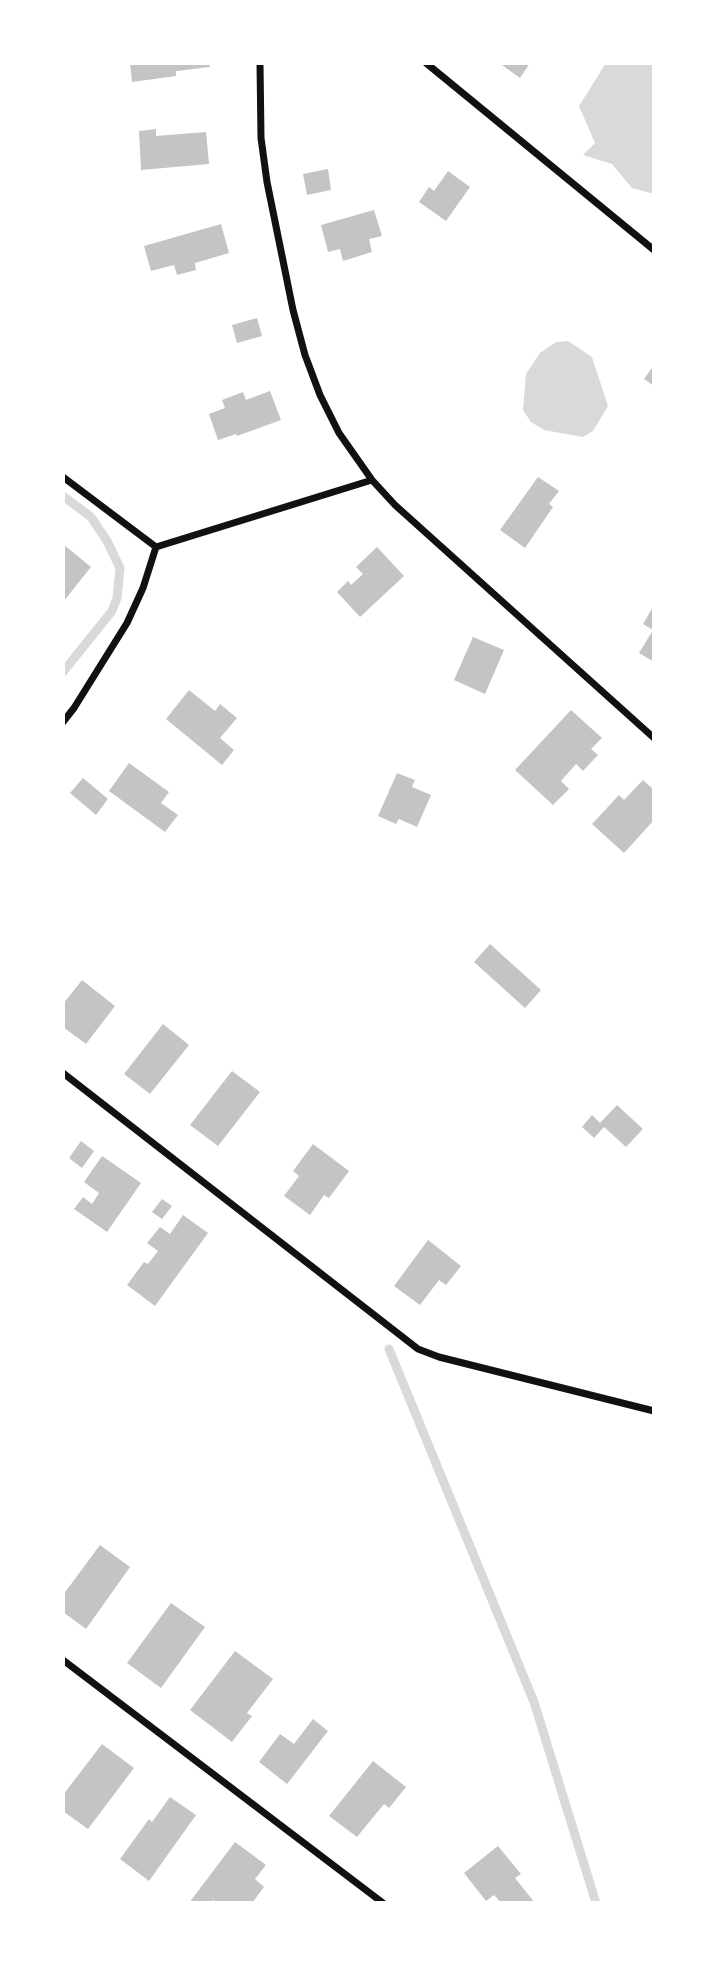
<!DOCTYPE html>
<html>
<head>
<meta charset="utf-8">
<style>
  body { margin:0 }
  #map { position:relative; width:717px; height:1966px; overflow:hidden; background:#fff; font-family:"Sofia Sans Condensed",sans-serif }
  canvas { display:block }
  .frame { position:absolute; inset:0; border:65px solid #fff; pointer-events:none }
</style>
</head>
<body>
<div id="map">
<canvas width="717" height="1966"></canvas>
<div class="frame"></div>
</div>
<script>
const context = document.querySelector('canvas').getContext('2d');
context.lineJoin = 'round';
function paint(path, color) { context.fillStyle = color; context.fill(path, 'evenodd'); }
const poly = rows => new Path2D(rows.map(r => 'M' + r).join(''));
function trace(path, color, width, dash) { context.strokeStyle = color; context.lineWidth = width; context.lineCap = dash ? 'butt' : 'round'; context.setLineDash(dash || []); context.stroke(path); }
const water = poly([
  [606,63,654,63,654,194,632,188,612,164,583,155,595,143,579,106],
  [568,341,592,357,608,406,593,431,583,437,544,430,531,422,523,410,526,374,540,353,556,342]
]);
const stream = poly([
  [63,496,91,517,107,541,120,568,117,598,112,611,63,672],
  [389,1349,534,1702,596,1903]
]);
const building = poly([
  [130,63,209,63,210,67,176,71,176,76,132,82],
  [499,63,530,63,520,78],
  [156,129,156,136,206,132,209,164,141,170,139,131],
  [328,169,331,190,307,195,303,174],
  [448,171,470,187,446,221,419,202,429,187,434,191],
  [374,210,382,236,369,239,372,252,343,261,340,249,328,252,321,225],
  [221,224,229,253,195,263,196,270,177,275,174,265,151,271,144,246],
  [257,318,262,336,237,343,232,325],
  [654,365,654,386,644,379],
  [270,391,281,420,237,436,236,434,218,440,209,414,225,408,222,400,243,392,246,400],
  [538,477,559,491,549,504,553,507,525,548,500,530],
  [63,544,91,567,63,602],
  [377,547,404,576,360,617,337,592,348,581,351,585,363,574,356,567],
  [654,605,654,662,639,653,653,630,643,624],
  [473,637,504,650,485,694,454,680],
  [189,690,215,711,220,704,237,718,220,738,234,750,222,765,166,719],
  [571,710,602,738,591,749,598,755,583,771,576,764,561,781,569,789,553,805,515,770],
  [129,763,169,792,161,803,178,815,165,832,109,791],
  [397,773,415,780,412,787,431,795,417,827,399,819,396,824,378,816],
  [83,778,108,799,96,815,70,793],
  [643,780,654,790,654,820,624,853,592,824,619,795,624,800],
  [490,944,541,990,525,1008,474,962],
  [82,980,115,1006,86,1044,63,1027,63,1004],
  [163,1024,189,1045,150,1094,124,1074],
  [232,1071,260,1092,218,1146,190,1125],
  [617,1105,643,1129,626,1147,604,1127,594,1138,582,1127,592,1115,600,1123],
  [81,1141,94,1151,82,1168,69,1158],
  [313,1144,349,1171,329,1198,324,1195,310,1215,284,1196,299,1176,293,1171],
  [102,1156,141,1183,107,1232,74,1209,83,1197,92,1204,99,1193,84,1182],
  [162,1199,172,1206,162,1219,152,1212],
  [183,1215,208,1233,155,1306,127,1285,144,1262,148,1264,158,1251,147,1243,160,1227,170,1234],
  [428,1240,461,1266,446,1285,439,1280,420,1305,394,1286],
  [100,1545,130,1567,86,1629,63,1612,63,1595],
  [171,1603,205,1627,161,1688,127,1663],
  [235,1651,273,1679,247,1713,252,1716,232,1742,190,1710],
  [313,1719,328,1731,287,1784,259,1762,280,1734,294,1744],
  [102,1744,134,1768,88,1829,63,1811,63,1795],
  [373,1761,406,1787,389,1808,384,1804,357,1837,329,1816],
  [170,1797,196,1815,149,1881,120,1859,149,1819,152,1822],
  [235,1842,266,1865,255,1879,264,1887,252,1903,218,1903,213,1900,211,1903,189,1903],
  [498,1846,521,1874,515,1878,535,1903,501,1903,494,1895,486,1901,464,1873]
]);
const minor = poly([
  [260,63,261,138,267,182,293,310,305,355,320,395,339,433,372,480,395,505,654,738],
  [426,63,654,250],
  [63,477,156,547,372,480],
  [63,722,74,708,127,623,143,588,156,547],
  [63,1073,418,1349,439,1357,654,1411],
  [63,1660,383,1903]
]);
paint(water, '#d9d9d9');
trace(stream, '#d9d9d9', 9);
paint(building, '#c4c4c4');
trace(minor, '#111', 7);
</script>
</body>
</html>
